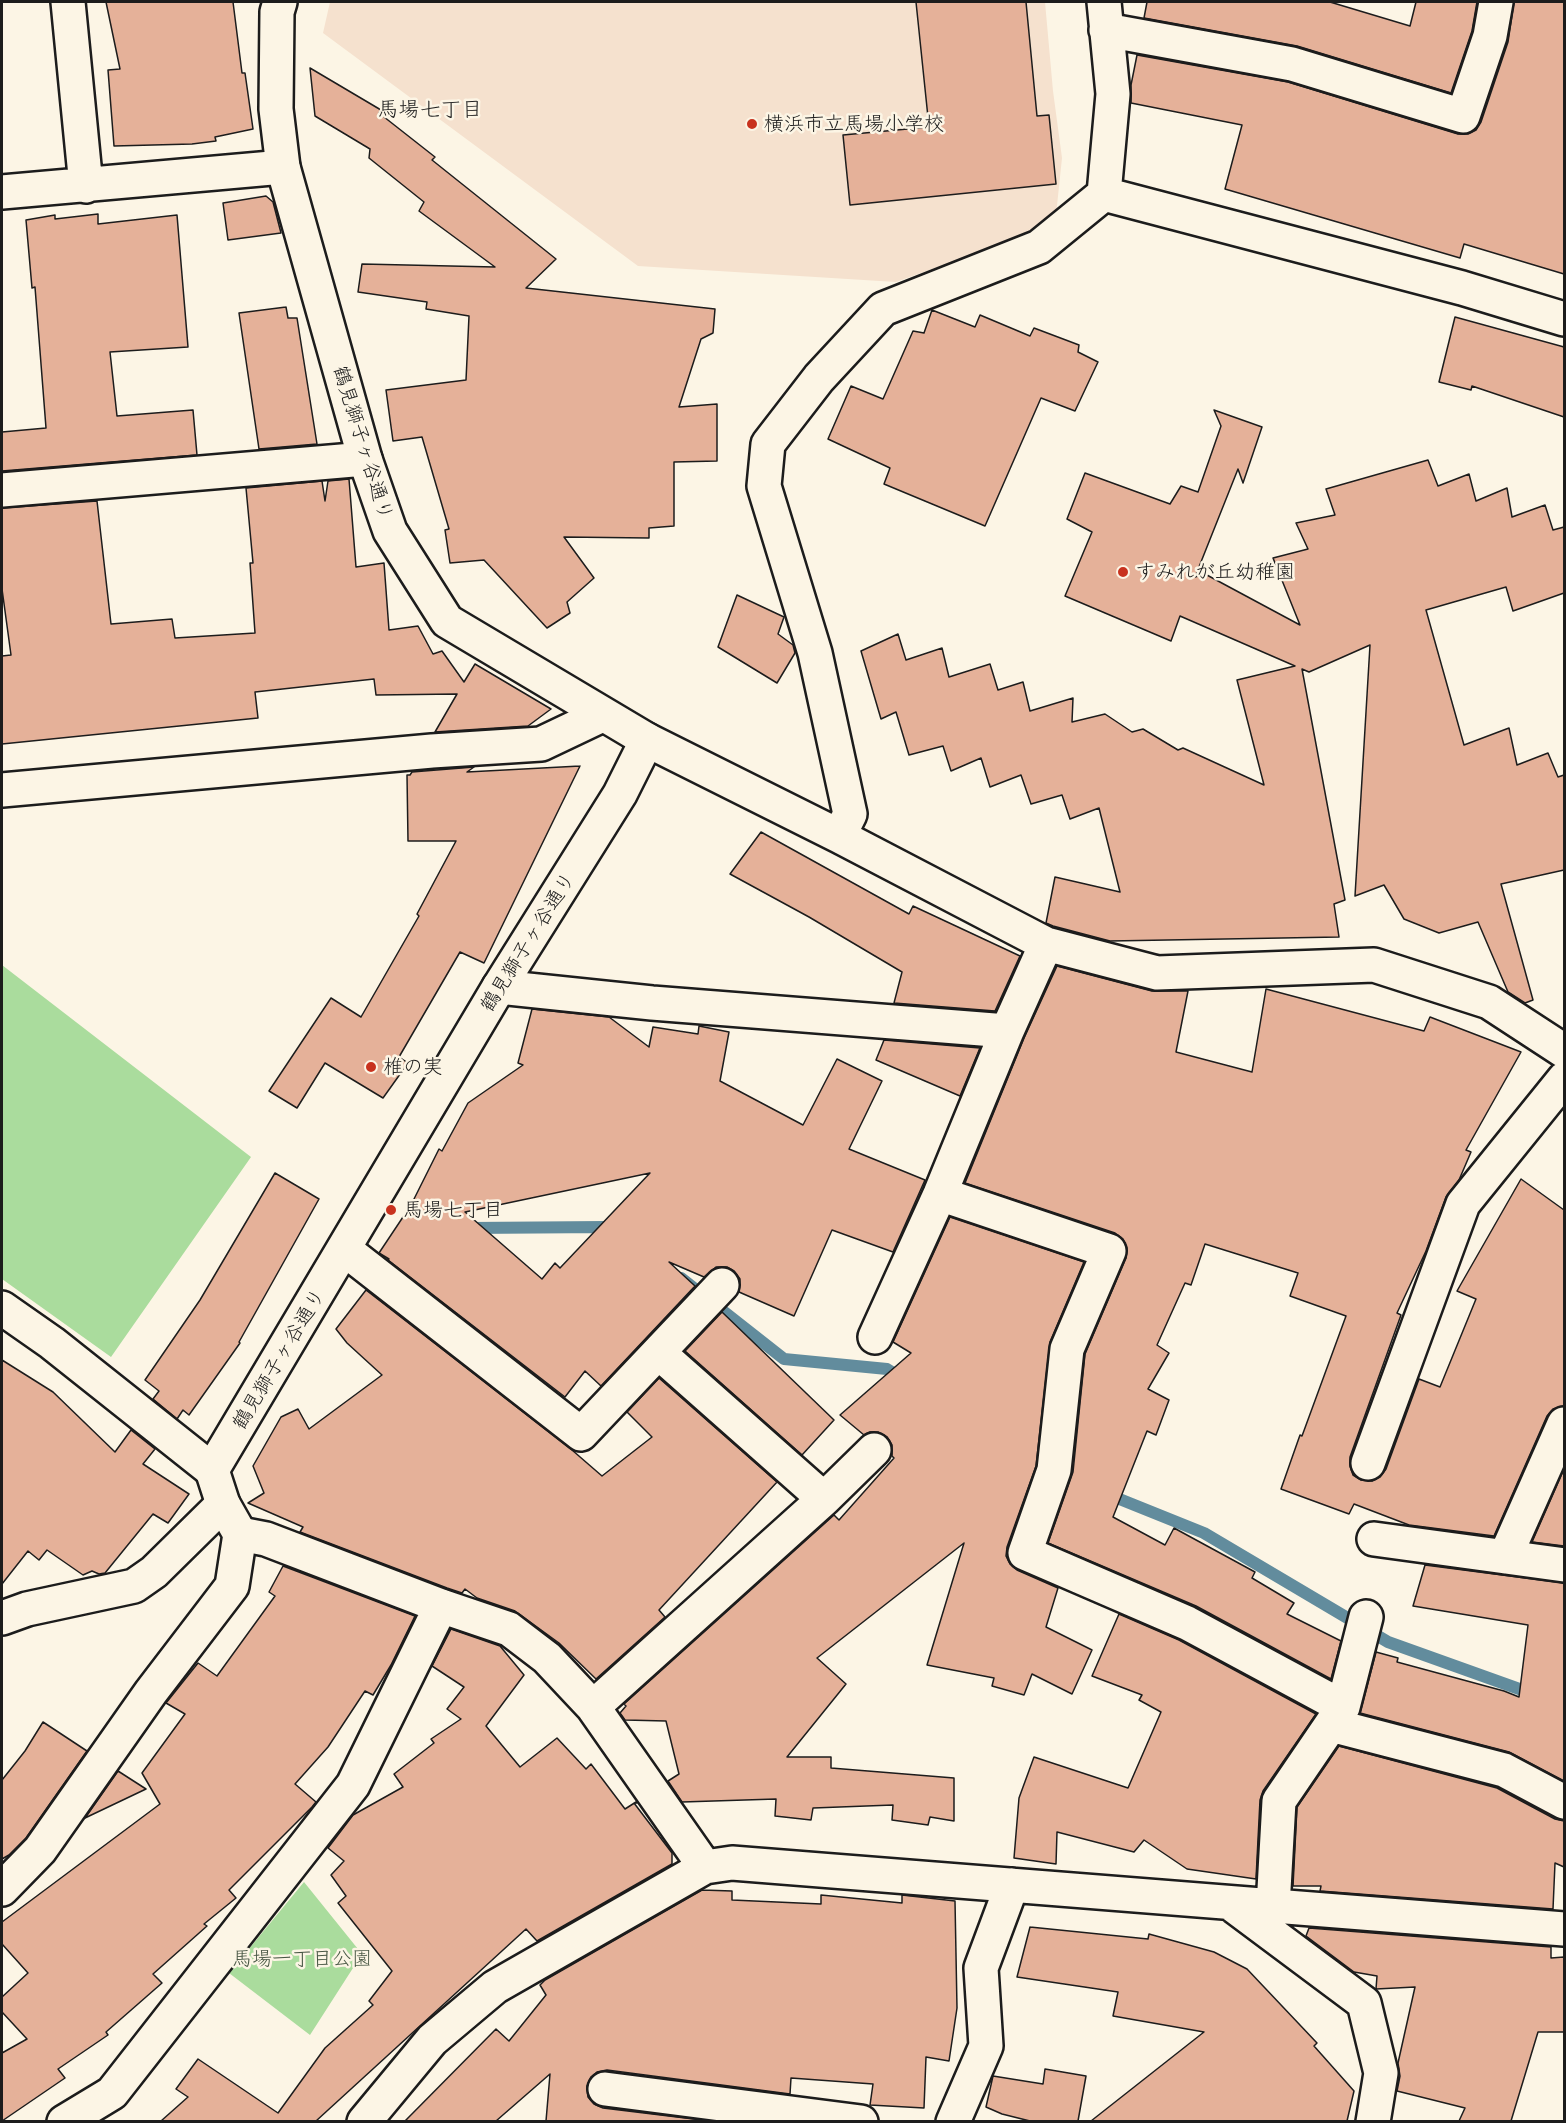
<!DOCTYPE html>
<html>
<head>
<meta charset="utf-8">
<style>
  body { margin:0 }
  #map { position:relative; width:1566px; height:2123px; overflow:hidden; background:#fcf5e5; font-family:Mali,sans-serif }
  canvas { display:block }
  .frame { position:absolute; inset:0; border:3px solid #1c1c1c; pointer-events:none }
</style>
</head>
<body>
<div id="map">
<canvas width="1566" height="2123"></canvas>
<div class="frame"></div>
</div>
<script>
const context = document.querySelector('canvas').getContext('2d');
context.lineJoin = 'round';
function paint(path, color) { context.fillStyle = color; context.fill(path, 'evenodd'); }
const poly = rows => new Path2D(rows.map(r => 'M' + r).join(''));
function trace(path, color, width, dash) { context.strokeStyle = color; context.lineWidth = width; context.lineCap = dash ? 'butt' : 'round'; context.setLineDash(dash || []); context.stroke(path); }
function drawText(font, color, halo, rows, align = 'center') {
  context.font = font + ' Mali,"Klee One",sans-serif'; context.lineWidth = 5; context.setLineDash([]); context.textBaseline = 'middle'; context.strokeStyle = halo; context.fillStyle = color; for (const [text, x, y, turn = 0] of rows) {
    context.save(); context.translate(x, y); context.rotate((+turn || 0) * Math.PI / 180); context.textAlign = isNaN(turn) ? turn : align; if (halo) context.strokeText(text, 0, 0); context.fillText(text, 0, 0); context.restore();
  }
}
const built = poly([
  [330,2,1045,2,1053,91,1062,158,1056,215,1032,233,896,282,638,266,323,33]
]);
const green = poly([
  [2,965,251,1157,111,1357,2,1279],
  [304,1882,362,1954,310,2035,229,1973]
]);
const stream = poly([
  [469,1228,606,1227,612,1231],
  [681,1278,784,1359,887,1369,905,1380],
  [1107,1494,1204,1533,1388,1642,1564,1705]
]);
const building = poly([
  [106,2,233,2,242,73,245,73,253,129,215,137,216,141,192,144,114,146,108,70,120,69,106,2],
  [916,2,1026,2,1037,116,1049,115,1056,184,850,205,843,135,929,127,916,2],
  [1147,2,1330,2,1410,26,1416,2,1477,2,1472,31,1451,93,1297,46,1144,18,1147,2],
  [1514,2,1564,2,1564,274,1464,244,1460,258,1225,189,1242,125,1131,103,1131,85,1137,55,1288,82,1458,134,1468,134,1476,130,1481,122,1508,42,1514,2],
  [310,68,381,110,379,113,435,157,432,160,556,259,526,288,715,309,713,333,701,339,679,407,717,404,717,461,674,462,674,526,649,528,649,538,564,537,594,578,567,602,570,613,547,628,484,560,450,563,445,530,449,529,422,437,393,441,386,390,466,380,469,316,426,309,427,302,358,292,362,264,495,267,419,211,424,202,369,158,370,149,315,116,310,68],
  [266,196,273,202,281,233,228,240,223,203,266,196],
  [98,214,98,224,177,215,188,347,110,352,117,416,193,410,197,455,2,471,2,432,46,428,35,287,32,288,26,220,55,215,55,219,98,214],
  [286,307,288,318,297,318,317,444,259,449,239,313,286,307],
  [932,310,975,327,980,315,1030,336,1034,328,1079,345,1078,352,1098,362,1075,411,1041,398,985,526,884,484,890,468,828,439,851,386,883,399,913,331,924,333,932,310],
  [1455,317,1564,347,1564,417,1472,386,1471,390,1439,382,1455,317],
  [1214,410,1262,427,1243,483,1238,469,1195,577,1205,574,1300,625,1273,558,1308,549,1296,523,1335,515,1326,489,1428,460,1438,486,1469,474,1476,501,1507,488,1512,517,1545,505,1553,530,1564,527,1564,593,1513,611,1506,587,1426,610,1464,745,1509,728,1517,765,1548,753,1558,777,1564,775,1564,870,1501,884,1533,1000,1525,1003,1508,992,1478,922,1439,933,1404,919,1384,885,1355,896,1370,645,1309,672,1302,669,1345,900,1334,904,1339,937,1110,941,1053,926,1046,923,1055,877,1120,892,1099,808,1070,819,1062,795,1031,804,1021,775,990,787,981,758,951,771,943,746,909,755,896,712,881,719,861,651,898,634,906,660,942,648,949,677,990,664,998,690,1023,682,1030,711,1073,698,1072,722,1105,714,1132,732,1143,729,1178,750,1183,748,1264,785,1237,680,1295,666,1180,616,1171,641,1065,596,1092,532,1067,519,1085,473,1170,504,1181,486,1198,492,1221,426,1214,410],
  [349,479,356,567,384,563,389,630,418,626,433,654,442,651,464,682,475,664,551,709,528,726,435,732,457,694,376,695,374,679,255,692,258,718,2,744,2,656,11,655,2,589,2,508,97,501,111,624,172,619,175,638,255,633,250,563,253,563,246,488,322,481,325,501,328,481,349,479],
  [737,595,784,617,778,634,793,645,795,653,777,683,718,647,737,595],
  [580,766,484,963,460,952,399,1057,408,1063,383,1098,325,1063,297,1108,269,1091,331,998,361,1017,419,916,417,914,456,841,408,841,407,775,410,775,412,772,474,767,467,772,580,766],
  [761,832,909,914,913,906,1020,956,995,1011,894,1003,902,972,809,917,730,874,761,832],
  [1057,966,1152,991,1188,991,1176,1052,1252,1072,1266,989,1424,1031,1430,1017,1521,1052,1466,1150,1471,1152,1459,1180,1446,1197,1426,1251,1397,1313,1401,1315,1350,1457,1350,1466,1353,1475,1361,1480,1372,1481,1380,1477,1386,1469,1419,1379,1440,1387,1476,1299,1457,1291,1521,1179,1564,1210,1564,1406,1553,1409,1547,1416,1494,1536,1409,1525,1354,1504,1349,1514,1281,1489,1300,1435,1302,1436,1346,1316,1290,1296,1298,1273,1205,1244,1191,1285,1185,1283,1157,1345,1169,1353,1148,1389,1169,1400,1156,1435,1147,1431,1113,1517,1165,1545,1174,1528,1255,1572,1252,1578,1294,1603,1287,1614,1341,1641,1331,1679,1196,1606,1048,1543,1073,1472,1085,1354,1126,1258,1127,1248,1123,1239,1115,1233,965,1183,1024,1038,1057,966],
  [532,1009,609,1017,649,1047,653,1027,698,1034,699,1026,729,1032,720,1081,803,1125,837,1059,882,1081,849,1149,925,1180,893,1252,832,1230,794,1316,739,1292,740,1279,734,1271,727,1267,716,1267,704,1277,669,1262,695,1286,601,1386,585,1371,565,1397,388,1260,389,1259,379,1253,411,1205,439,1149,442,1151,468,1103,523,1065,518,1063,532,1009],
  [650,1173,560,1268,555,1263,542,1279,465,1212,650,1173],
  [884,1040,980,1048,960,1096,876,1060,884,1040],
  [275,1173,319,1199,239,1342,240,1343,189,1415,183,1410,177,1419,153,1399,159,1391,145,1380,200,1300,275,1173],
  [950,1217,1084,1262,1050,1342,1036,1466,1007,1547,1006,1556,1010,1564,1017,1570,1058,1588,1046,1627,1092,1650,1072,1694,1032,1674,1024,1695,992,1686,994,1678,927,1665,964,1543,817,1658,846,1684,787,1757,831,1757,831,1768,954,1778,954,1821,930,1817,928,1825,892,1820,893,1805,813,1808,811,1820,775,1816,776,1799,682,1802,668,1781,679,1774,666,1721,625,1720,620,1713,626,1706,624,1704,834,1515,839,1520,894,1458,892,1456,892,1445,887,1437,878,1432,870,1432,864,1435,840,1415,911,1353,893,1342,950,1217],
  [366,1290,572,1450,602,1476,652,1437,627,1412,659,1378,777,1482,659,1610,665,1617,596,1679,559,1643,515,1611,477,1598,465,1589,462,1593,447,1588,300,1532,303,1527,248,1503,264,1493,253,1466,281,1417,298,1409,309,1429,382,1375,347,1343,336,1329,366,1290],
  [722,1312,834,1420,802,1455,685,1351,722,1312],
  [2,1360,53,1392,115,1452,131,1430,155,1449,143,1464,189,1494,168,1523,153,1514,105,1573,99,1574,92,1571,83,1575,47,1550,39,1560,28,1551,2,1584,2,1360],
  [1564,1469,1564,1546,1532,1542,1564,1469],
  [1425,1565,1564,1583,1564,1781,1509,1752,1360,1713,1376,1652,1398,1658,1397,1662,1504,1691,1519,1697,1528,1625,1413,1606,1425,1565],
  [283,1566,415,1616,391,1665,373,1695,365,1691,328,1747,295,1784,316,1802,312,1807,229,1890,236,1898,204,1924,207,1926,153,1974,162,1983,106,2032,108,2035,58,2069,65,2078,2,2121,2,2053,27,2039,2,2012,2,1997,28,1973,2,1944,2,1922,160,1804,142,1773,185,1714,166,1703,198,1663,217,1676,275,1596,269,1592,283,1566],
  [1119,1614,1179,1640,1316,1714,1263,1791,1260,1800,1256,1879,1187,1869,1144,1840,1134,1852,1057,1832,1056,1864,1014,1858,1019,1798,1034,1757,1128,1788,1161,1712,1139,1700,1142,1695,1092,1676,1119,1614],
  [451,1629,500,1646,524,1675,486,1726,520,1767,557,1738,586,1769,591,1764,625,1809,636,1802,637,1803,634,1803,672,1853,672,1864,537,1941,526,1929,316,2121,161,2121,188,2097,176,2089,198,2059,278,2113,325,2048,373,2005,369,2001,392,1971,338,1903,346,1896,331,1875,344,1861,328,1848,353,1815,403,1787,394,1774,434,1743,431,1739,461,1719,447,1709,464,1687,432,1666,451,1629],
  [43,1722,87,1751,26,1838,9,1855,2,1859,2,1780,25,1751,43,1722],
  [1339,1746,1497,1788,1555,1819,1564,1821,1564,1867,1555,1863,1553,1909,1320,1891,1321,1886,1293,1886,1297,1807,1339,1746],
  [118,1771,146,1789,85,1818,118,1771],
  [702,1890,732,1891,732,1900,821,1904,821,1895,902,1903,902,1895,955,1901,957,2008,949,2061,926,2057,924,2108,870,2105,873,2084,791,2078,790,2094,607,2070,597,2072,591,2077,587,2086,588,2097,594,2104,603,2108,710,2121,546,2121,550,2074,496,2121,405,2121,496,2029,509,2041,546,1995,540,1985,545,1980,702,1890],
  [1030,1927,1148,1939,1149,1934,1214,1952,1247,1969,1317,2043,1314,2046,1354,2091,1347,2121,1091,2121,1204,2032,1113,2016,1118,1992,1017,1977,1030,1927],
  [1309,1928,1551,1947,1551,1958,1564,1957,1564,2032,1538,2032,1511,2121,1459,2121,1465,2108,1397,2091,1400,2076,1398,2063,1415,1987,1376,1989,1377,1976,1354,1972,1306,1936,1309,1928],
  [1045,2069,1086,2076,1078,2121,1030,2121,1002,2114,986,2107,993,2076,1043,2084,1045,2069]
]);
const minor = poly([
  [68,2,86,186],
  [1106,30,1292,64,1463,116,1490,36,1496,2],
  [2,192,283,167],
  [1104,194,1462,288,1564,319],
  [2,490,365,459],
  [647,740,839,836,1046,944,1157,973,1374,965,1489,1002,1564,1051],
  [2,790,432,751,541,744,602,715],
  [839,836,850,814,815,653,764,486,768,444,819,378,883,309,1039,247,1104,194,1113,94,1104,2],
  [499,987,652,1003,1007,1031],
  [940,1194,1109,1251,1067,1349,1054,1470,1025,1553,1187,1623,1343,1707],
  [344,1249,581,1434,722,1285],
  [2,1308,52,1343,212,1470],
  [875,1337,940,1194,1007,1031,1046,944],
  [659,1353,824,1499],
  [1368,1463,1463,1204,1564,1079],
  [240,1534,266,1539,441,1606,509,1629,547,1658,593,1707,705,1867],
  [1374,1539,1564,1565],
  [1505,1557,1564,1424],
  [2,1618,27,1609,134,1586,154,1572,223,1504],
  [593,1707,824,1499,874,1450],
  [1331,1725,1504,1770,1564,1802],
  [1230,1903,1364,2003,1381,2073,1373,2122],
  [1273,1907,1279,1801,1343,1707,1366,1617],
  [605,2089,861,2122],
  [64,2122,112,2093,353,1785,441,1606],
  [364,2122,432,2040,495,1987,705,1867,732,1863,1564,1929],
  [953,2122,986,2046,981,1968,1012,1885]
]);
const major = poly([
  [2,1889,40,1850,151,1692,232,1586,240,1534,223,1504,212,1470,499,987,620,794,647,740,447,621,390,531,365,459,283,167,276,109,277,12,280,2]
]);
const markers = [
  [752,124,6,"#c8321e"],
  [1123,572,6,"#c8321e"],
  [371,1067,6,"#c8321e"],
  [391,1210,6,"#c8321e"]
];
const poiNames = [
  ["横浜市立馬場小学校",764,124],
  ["すみれが丘幼稚園",1135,572],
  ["椎の実",383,1067],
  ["馬場七丁目",403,1210]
];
const streetNames = [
  ["鶴見獅子ヶ谷通り",363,443,73],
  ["鶴見獅子ヶ谷通り",528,942,-58],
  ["鶴見獅子ヶ谷通り",279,1359,-59]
];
const parkNames = [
  ["馬場一丁目公園",302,1959]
];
const neighbourhoodNames = [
  ["馬場七丁目",430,110]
];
paint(built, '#f5e1ce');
paint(green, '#aadc9d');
trace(stream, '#628c9d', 12);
paint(building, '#e5b199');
trace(building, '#1c1c1c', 1.5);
trace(minor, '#1c1c1c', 38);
trace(major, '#1c1c1c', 38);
trace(minor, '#fcf5e5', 33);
trace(major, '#fcf5e5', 33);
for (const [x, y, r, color] of markers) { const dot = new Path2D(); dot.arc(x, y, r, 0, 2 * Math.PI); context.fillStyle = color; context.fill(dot); trace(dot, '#fcf5e5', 2); }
drawText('20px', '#1c1c1c', '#fcf5e5', poiNames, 'left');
drawText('20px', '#1c1c1c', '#fcf5e5', streetNames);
drawText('20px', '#475643', '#fcf5e5', parkNames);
drawText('21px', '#1c1c1c', '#fcf5e5', neighbourhoodNames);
</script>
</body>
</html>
